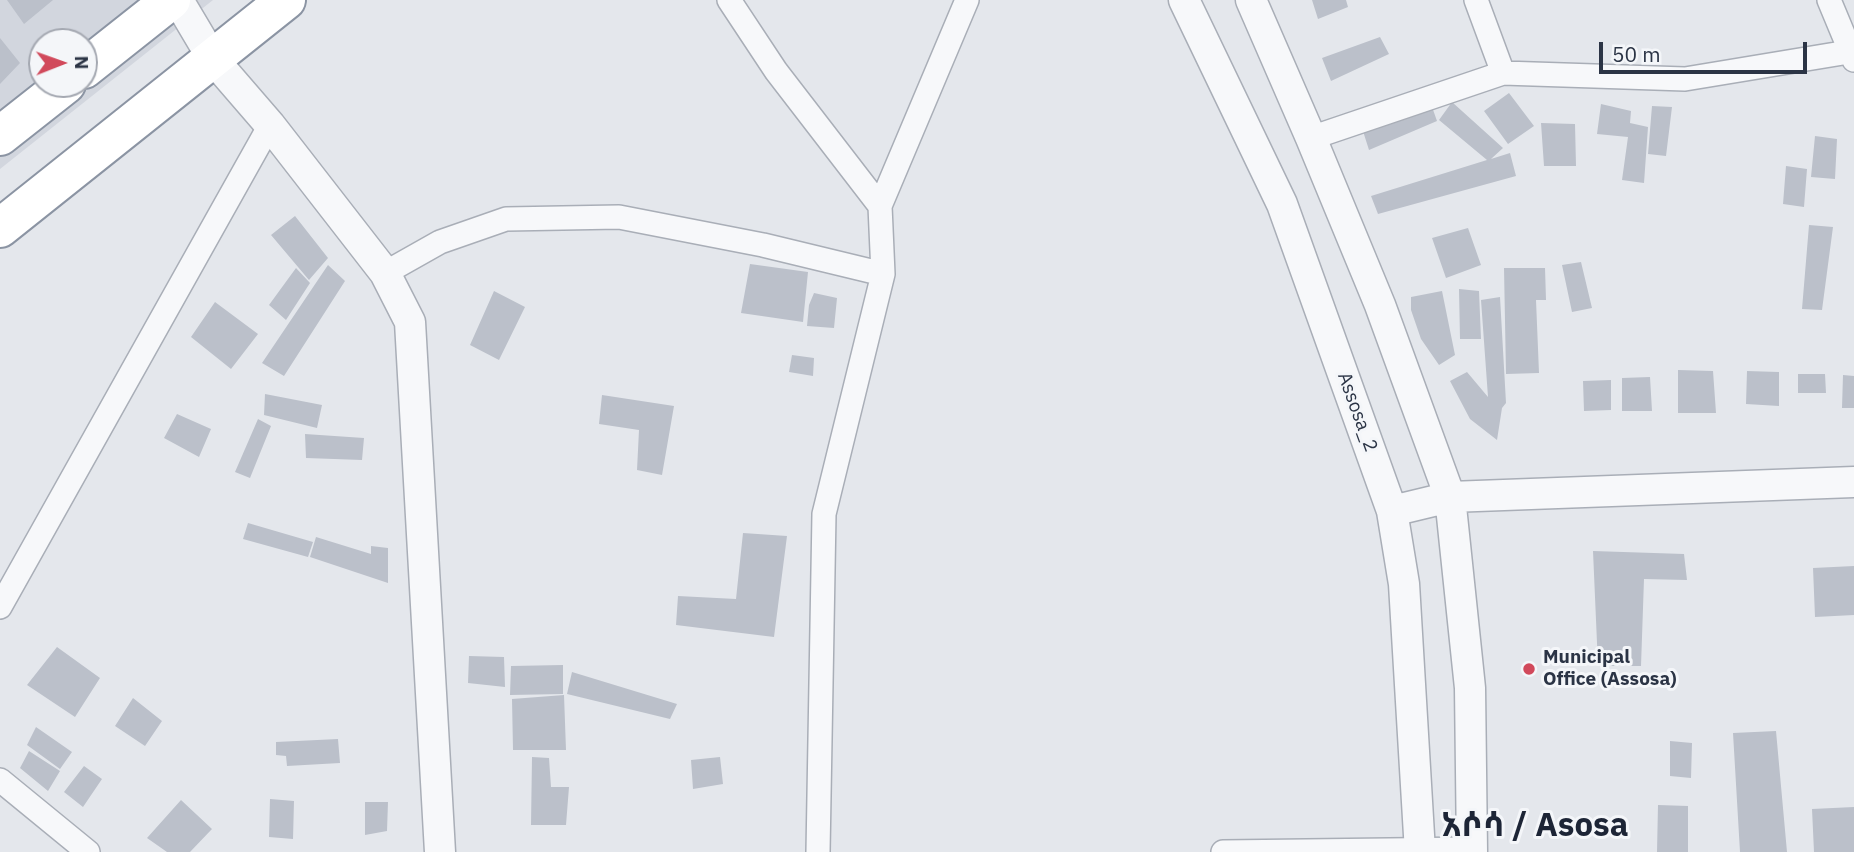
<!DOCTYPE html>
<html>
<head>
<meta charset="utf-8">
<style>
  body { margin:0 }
  #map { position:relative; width:1854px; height:852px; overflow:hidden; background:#e4e7ec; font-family:"IBM Plex Sans",sans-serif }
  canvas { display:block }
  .north { position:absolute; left:28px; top:28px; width:70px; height:70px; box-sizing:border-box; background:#f4f6f9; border:2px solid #a4a8b1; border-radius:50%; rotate:89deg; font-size:19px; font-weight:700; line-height:28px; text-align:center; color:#2b3445 }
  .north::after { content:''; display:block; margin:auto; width:24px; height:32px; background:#d1495b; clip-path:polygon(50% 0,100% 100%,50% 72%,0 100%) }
  .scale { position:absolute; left:1599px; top:42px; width:208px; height:32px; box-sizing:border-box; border:4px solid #2b3445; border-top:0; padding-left:9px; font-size:21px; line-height:24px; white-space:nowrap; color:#2b3445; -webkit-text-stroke:5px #f4f6f9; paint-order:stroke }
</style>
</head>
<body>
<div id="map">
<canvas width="1854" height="852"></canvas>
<div class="north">N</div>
<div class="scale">50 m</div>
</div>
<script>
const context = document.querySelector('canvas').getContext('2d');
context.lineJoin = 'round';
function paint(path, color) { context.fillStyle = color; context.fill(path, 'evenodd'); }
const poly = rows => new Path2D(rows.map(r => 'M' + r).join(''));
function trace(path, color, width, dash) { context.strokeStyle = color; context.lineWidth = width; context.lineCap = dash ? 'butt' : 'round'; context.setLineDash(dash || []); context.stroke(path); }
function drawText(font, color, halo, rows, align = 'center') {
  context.font = font + ' "IBM Plex Sans","Noto Sans Ethiopic",sans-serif'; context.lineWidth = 6; context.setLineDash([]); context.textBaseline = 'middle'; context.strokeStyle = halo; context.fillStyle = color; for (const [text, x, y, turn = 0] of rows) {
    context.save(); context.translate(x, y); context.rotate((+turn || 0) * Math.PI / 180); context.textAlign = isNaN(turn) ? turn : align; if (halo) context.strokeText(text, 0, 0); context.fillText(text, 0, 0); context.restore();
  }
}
const built = poly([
  [0,0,213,0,0,169],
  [42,42,84,42,84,84,42,84]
]);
const building = poly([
  [7,0,53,0,24,24],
  [1312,0,1346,0,1348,7,1318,19],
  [1380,37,1389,54,1331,81,1322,58],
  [0,38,20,63,0,84],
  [1509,93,1534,126,1508,144,1484,111],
  [1452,102,1503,148,1491,159,1510,153,1516,176,1378,214,1371,196,1487,160,1439,120],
  [1431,104,1437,121,1369,150,1362,128],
  [1601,104,1631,111,1630,123,1648,127,1644,183,1622,180,1628,137,1597,134],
  [1652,106,1672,107,1666,156,1648,154],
  [1541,123,1575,124,1576,166,1544,166],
  [1815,136,1837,139,1835,179,1811,177],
  [1786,166,1807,169,1804,207,1783,204],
  [295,216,328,258,309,280,271,235],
  [1809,225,1833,227,1822,310,1802,309],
  [1468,228,1481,265,1446,278,1432,238],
  [1581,262,1592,308,1572,312,1562,265],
  [750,264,808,272,803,322,741,313],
  [328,265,345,281,284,376,262,363],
  [296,268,310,283,286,320,269,305],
  [1504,268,1545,268,1546,300,1536,300,1539,373,1506,374],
  [1459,289,1479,291,1481,339,1460,339],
  [494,291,525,307,499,360,470,345],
  [1442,291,1455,355,1439,365,1421,339,1411,310,1411,297],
  [814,293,837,298,834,328,807,326,809,305],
  [1500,297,1506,403,1502,408,1497,440,1470,419,1450,381,1467,372,1488,397,1481,300],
  [215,302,258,334,231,369,191,337],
  [792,355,814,358,813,376,789,372],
  [1678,370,1713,371,1716,413,1678,413],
  [1747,371,1779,372,1779,406,1746,404],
  [1798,374,1825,374,1826,393,1798,393],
  [1843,375,1854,376,1854,408,1842,408],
  [1650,377,1652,411,1622,411,1622,378],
  [1611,380,1611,410,1584,411,1583,381],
  [265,394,322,405,317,428,264,415],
  [602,395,674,406,662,475,637,470,639,430,599,424],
  [177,414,211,429,199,457,164,438],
  [258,419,271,426,250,478,235,472],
  [305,434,364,438,362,460,306,458],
  [248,523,313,542,308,557,243,539],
  [743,533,787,536,774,637,676,625,678,596,736,599],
  [316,537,371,554,371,546,388,548,388,583,310,557],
  [1593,551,1684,554,1687,580,1644,579,1641,666,1598,666],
  [1854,566,1854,615,1815,617,1813,568],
  [57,647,100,678,75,717,27,685],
  [469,656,504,657,505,687,468,683],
  [563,665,563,694,510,695,511,666],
  [572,672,677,704,670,719,567,694],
  [564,695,566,750,513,750,512,699],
  [133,698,162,721,145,746,115,726],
  [36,727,72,752,60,769,27,745],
  [1776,731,1787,852,1740,852,1733,733],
  [338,739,340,763,287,766,286,756,276,755,276,742],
  [1670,741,1692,743,1691,778,1670,776],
  [29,751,60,771,48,791,20,768],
  [532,757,549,758,551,787,569,787,566,825,531,825],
  [720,757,723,784,693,789,691,760],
  [84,766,102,779,83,807,64,792],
  [270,799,294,801,293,839,269,837],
  [181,800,212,829,190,852,167,852,147,838],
  [365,802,388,802,387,831,365,835],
  [1658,805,1688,806,1688,852,1657,852],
  [1854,807,1854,852,1814,852,1812,809]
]);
const minor = poly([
  [729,0,776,71,880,206],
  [1476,0,1503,73,1685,79,1854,51],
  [1829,0,1854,60],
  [1311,138,1503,73],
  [385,273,440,242,506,219,619,217,763,245,883,274],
  [0,607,270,125],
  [0,780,88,852],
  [818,852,824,514,883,274,880,206,967,0],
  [1223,852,1472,849]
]);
const tertiary = poly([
  [178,0,213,59,270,125,385,273,410,322,440,852],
  [1184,0,1282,204,1392,511,1404,584,1420,852],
  [1251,0,1311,138,1380,305,1450,497,1470,688,1472,852],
  [1392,511,1450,497,1854,482]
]);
const trunk = poly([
  [84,69,171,0],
  [0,136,66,84],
  [0,228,286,0]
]);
const markers = [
  [1529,669,7,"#d1495b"]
];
const streetNames = [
  ["Assosa_2",1357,412,70]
];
const poiNames = [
  ["Municipal",1543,658],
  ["Office (Assosa)",1543,680]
];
const townNames = [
  ["አሶሳ / Asosa",1535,826]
];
paint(built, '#d2d6de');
paint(building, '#bbc0ca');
trace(minor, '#a9aeb7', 26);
trace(tertiary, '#a9aeb7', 33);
trace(trunk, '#8b94a3', 42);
trace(minor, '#f7f8fa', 23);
trace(tertiary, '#f7f8fa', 30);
trace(trunk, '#fff', 38);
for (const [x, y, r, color] of markers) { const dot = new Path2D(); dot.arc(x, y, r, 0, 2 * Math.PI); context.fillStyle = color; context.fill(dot); trace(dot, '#f4f6f9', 2.5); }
drawText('19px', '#2b3445', '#f4f6f9', streetNames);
drawText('bold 19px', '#2b3445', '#f4f6f9', poiNames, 'left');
drawText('bold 33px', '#1d2536', '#f4f6f9', townNames);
</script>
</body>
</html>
